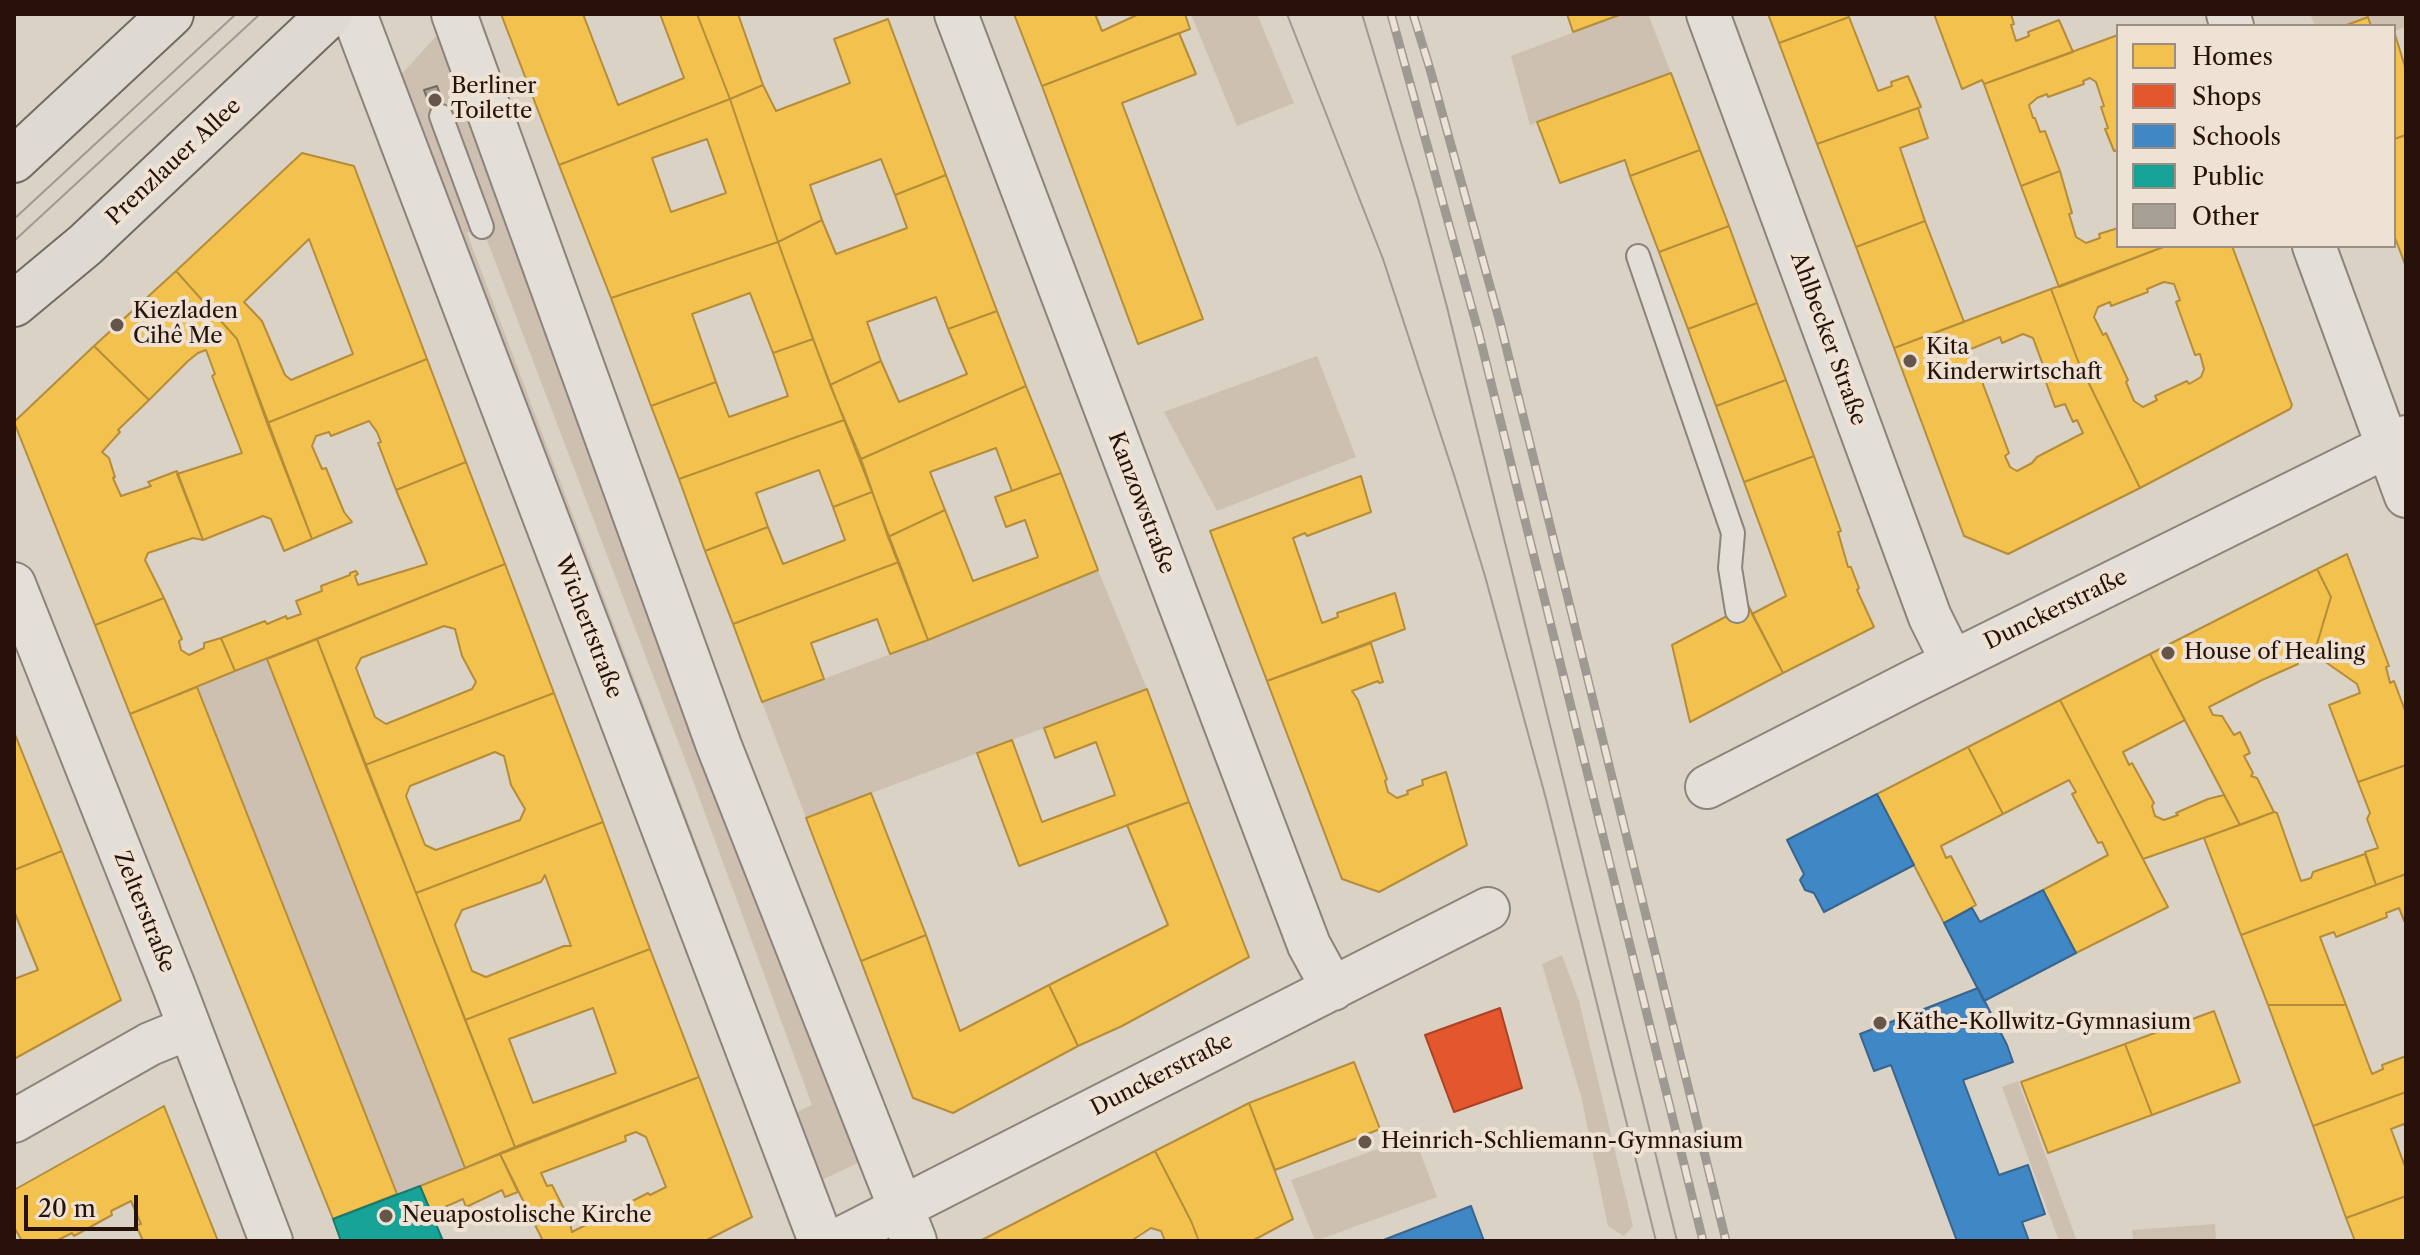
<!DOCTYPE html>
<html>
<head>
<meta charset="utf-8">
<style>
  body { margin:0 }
  #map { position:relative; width:2420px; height:1255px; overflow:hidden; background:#dad2c5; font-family:"Libre Caslon Text",serif }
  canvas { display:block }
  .frame { position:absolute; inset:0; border:16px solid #271109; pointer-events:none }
  .legend { position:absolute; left:2116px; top:24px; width:280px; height:224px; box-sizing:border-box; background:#ede2d3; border:2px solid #9e8e82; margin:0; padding:10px 14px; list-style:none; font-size:24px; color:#271109 }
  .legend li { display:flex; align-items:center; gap:16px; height:40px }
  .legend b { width:40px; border:2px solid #9e8e82 }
  .scale { position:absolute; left:24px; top:1195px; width:114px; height:36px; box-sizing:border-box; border:4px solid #271109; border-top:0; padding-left:10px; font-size:24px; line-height:28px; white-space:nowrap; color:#271109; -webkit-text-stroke:6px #ede2d3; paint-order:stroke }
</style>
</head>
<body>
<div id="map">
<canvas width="2420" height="1255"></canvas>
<div class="frame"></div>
<ul class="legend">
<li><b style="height:22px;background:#f2c14e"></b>Homes</li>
<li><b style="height:22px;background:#e4572e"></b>Shops</li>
<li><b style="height:22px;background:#3f88c5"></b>Schools</li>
<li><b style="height:22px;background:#17a398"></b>Public</li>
<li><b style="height:22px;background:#a7a097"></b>Other</li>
</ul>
<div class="scale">20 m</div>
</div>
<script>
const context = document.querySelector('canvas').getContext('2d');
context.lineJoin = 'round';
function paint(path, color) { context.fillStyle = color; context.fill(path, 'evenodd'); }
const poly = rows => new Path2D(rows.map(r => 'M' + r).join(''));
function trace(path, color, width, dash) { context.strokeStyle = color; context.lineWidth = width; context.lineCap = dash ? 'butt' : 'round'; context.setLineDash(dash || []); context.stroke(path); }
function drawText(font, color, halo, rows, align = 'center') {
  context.font = font + ' "Libre Caslon Text",serif'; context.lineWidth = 8; context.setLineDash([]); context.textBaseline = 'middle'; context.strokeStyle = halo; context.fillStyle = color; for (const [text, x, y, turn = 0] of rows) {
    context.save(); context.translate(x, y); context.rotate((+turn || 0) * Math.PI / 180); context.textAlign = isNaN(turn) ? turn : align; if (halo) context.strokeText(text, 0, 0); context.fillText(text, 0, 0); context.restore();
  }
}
const green = poly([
  [1191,14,1257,14,1294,103,1237,126],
  [1622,14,1648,14,1671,73,1530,125,1511,56],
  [2310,14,2406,14,2406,27,2394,31,2394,26,2315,26],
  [439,33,860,1162,813,1184,397,79],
  [482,227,692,778,812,1105,797,1112,467,233],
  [1317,356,1356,457,1217,511,1164,412],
  [1098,570,1147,689,806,818,762,702,928,640],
  [267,659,465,1168,397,1194,197,687],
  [1562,955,1579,1001,1633,1226,1624,1236,1608,1226,1581,1096,1542,964],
  [2018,1081,2077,1241,2059,1241,2002,1087],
  [1414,1136,1437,1197,1315,1241,1291,1180],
  [2215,1224,2216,1241,2133,1241,2132,1230]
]);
const homes = poly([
  [501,14,583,14,618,105,684,78,660,14,697,14,730,99,559,165,501,14],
  [697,14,738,14,763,85,730,99,697,14],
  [1014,14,1095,14,1102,31,1139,14,1185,14,1190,29,1042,86,1014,14],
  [1567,14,1622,14,1573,32,1567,14],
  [1768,14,1848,14,1849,17,1779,43,1768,14],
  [1934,14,2011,14,2014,24,2011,25,2016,41,2029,36,2028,32,2059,20,2073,52,1984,84,1982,80,1962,89,1934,14],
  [1849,17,1878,91,1892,86,1891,82,1908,76,1921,107,1817,144,1779,43,1849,17],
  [2368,17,2371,26,2344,26,2368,17],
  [888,19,946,175,895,195,881,159,810,185,822,220,778,242,730,99,763,85,776,111,850,83,834,39,888,19],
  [2394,31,2406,70,2406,135,2394,139,2394,31],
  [1179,33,1196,74,1122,103,1203,319,1138,344,1042,86,1179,33],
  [2118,35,2118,150,2114,151,2105,129,2108,128,2101,107,2104,106,2096,82,2090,78,2083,81,2084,84,2048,97,2047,94,2037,98,2029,105,2033,118,2035,118,2040,132,2045,131,2060,171,2021,186,1984,84,2118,35],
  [1671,73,1700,150,1630,176,1625,160,1560,183,1537,122,1671,73],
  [730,99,778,242,611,298,559,165,730,99],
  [707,139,726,193,671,212,652,158,707,139],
  [1918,108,1928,138,1900,148,1925,221,1856,247,1817,144,1918,108],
  [2406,135,2406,267,2394,235,2394,139,2406,135],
  [1700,150,1729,226,1659,252,1630,176,1700,150],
  [302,153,354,166,427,359,267,423,237,339,176,271,302,153],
  [309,239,353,354,291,380,285,375,262,321,244,302,309,239],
  [2060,171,2072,213,2069,214,2076,237,2086,243,2100,238,2099,234,2118,228,2118,246,2166,246,2059,287,2021,186,2060,171],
  [946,175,997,311,948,329,936,297,867,322,881,361,830,385,778,242,822,220,836,254,907,228,895,195,946,175],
  [1925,221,1964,322,1894,348,1856,247,1925,221],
  [1729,226,1757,303,1688,329,1659,252,1729,226],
  [778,242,813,339,773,353,750,293,692,314,716,382,651,406,611,298,778,242],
  [2166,246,2232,246,2292,405,2290,409,2140,488,2078,361,2051,289,2166,246],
  [2164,282,2174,284,2180,300,2176,302,2195,355,2200,354,2204,369,2201,377,2189,384,2187,381,2155,396,2157,400,2143,407,2134,401,2126,382,2128,380,2106,333,2103,335,2094,317,2098,307,2110,302,2111,306,2148,292,2147,289,2164,282],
  [176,271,237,339,312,539,284,551,271,519,263,516,203,540,177,474,242,453,212,376,215,374,206,350,198,353,188,361,149,400,94,346,176,271],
  [2051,289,2078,361,2140,488,2008,554,1964,536,1894,348,2051,289],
  [2023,334,2033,338,2043,365,2040,366,2055,407,2065,404,2073,422,2077,420,2083,433,2037,457,2032,463,2017,471,2010,467,2005,456,2009,453,1978,371,1974,372,1966,351,2000,337,2002,343,2023,334],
  [1757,303,1786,380,1716,406,1688,329,1757,303],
  [997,311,1026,386,861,459,830,385,881,361,899,402,967,374,948,329,997,311],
  [813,339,844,420,679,479,651,406,716,382,729,417,788,396,773,353,813,339],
  [94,346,149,400,118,430,120,432,102,452,109,458,115,477,113,478,121,496,151,486,148,482,177,471,203,540,193,538,148,553,145,560,164,598,95,625,14,422,94,346],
  [427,359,466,462,396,490,378,443,381,442,377,432,369,421,331,436,329,432,316,436,312,446,322,469,326,468,344,512,352,522,312,539,267,423,427,359],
  [1786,380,1814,456,1744,482,1716,406,1786,380],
  [1026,386,1061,473,1012,491,996,448,930,472,945,510,888,537,861,459,1026,386],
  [844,420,872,492,833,507,819,470,756,493,768,527,705,551,679,479,844,420],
  [1814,456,1841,531,1838,532,1848,567,1851,567,1859,588,1857,590,1874,627,1783,673,1752,614,1786,596,1744,482,1814,456],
  [466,462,505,564,235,671,221,638,265,621,267,624,286,616,287,619,301,614,296,601,322,591,321,586,350,575,350,573,356,571,358,574,355,576,358,585,427,564,396,490,466,462],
  [1061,473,1098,570,928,640,888,537,945,510,973,581,1038,557,1025,520,1006,527,995,497,1061,473],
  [1361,476,1371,512,1307,536,1305,533,1293,538,1322,623,1338,617,1337,613,1395,593,1405,629,1267,681,1210,531,1361,476],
  [872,492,899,562,733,624,705,551,768,527,783,564,845,540,833,507,872,492],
  [2347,554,2389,666,2386,667,2390,683,2394,681,2406,713,2406,765,2358,782,2329,705,2360,693,2357,684,2314,654,2331,597,2317,569,2347,554],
  [899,562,928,640,890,654,877,619,811,643,824,679,762,702,733,624,899,562],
  [505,564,554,693,365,765,317,639,505,564],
  [444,626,455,629,462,656,476,682,472,689,386,724,375,717,356,668,361,658,444,626],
  [2317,569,2331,597,2314,654,2298,659,2298,664,2262,680,2209,707,2213,715,2222,716,2234,735,2240,732,2250,753,2244,756,2253,773,2251,776,2257,778,2274,812,2240,825,2150,654,2317,569],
  [164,598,182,639,179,641,181,650,189,655,204,648,204,643,221,638,235,671,130,714,95,625,164,598],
  [1748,605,1783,673,1690,722,1672,645,1748,605],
  [317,639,515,1147,465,1168,267,659,317,639],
  [1371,643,1383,682,1379,683,1378,681,1352,691,1358,700,1387,779,1385,781,1388,792,1397,798,1408,794,1407,791,1423,785,1422,780,1446,772,1467,845,1379,892,1342,879,1267,681,1371,643],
  [2150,654,2185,720,2123,752,2129,765,2132,763,2154,803,2152,806,2155,816,2164,820,2178,815,2176,813,2208,799,2224,795,2240,825,2143,859,2060,700,2150,654],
  [197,687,397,1194,333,1219,130,714,197,687],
  [1147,689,1189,802,1019,866,977,753,1012,740,1042,822,1115,795,1096,742,1055,758,1044,728,1147,689],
  [554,693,603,822,416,893,365,765,554,693],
  [495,752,504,756,511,785,525,809,520,820,436,850,425,845,406,796,410,786,495,752],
  [2060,700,2168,907,2076,953,2043,890,2108,855,2102,842,2098,843,2072,794,2076,792,2069,780,2003,814,1968,747,2060,700],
  [14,732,62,851,14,870,14,732],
  [1968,747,2003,814,1941,846,1946,858,1951,856,1976,905,1944,923,1877,794,1968,747],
  [2406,765,2406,874,2376,885,2365,852,2378,848,2367,819,2370,813,2358,782,2406,765],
  [871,793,926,935,861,961,806,818,871,793],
  [1189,802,1249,957,1122,1026,1078,1046,1049,985,1168,925,1127,825,1189,802],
  [2274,812,2277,813,2301,881,2311,878,2313,872,2365,854,2376,885,2241,935,2204,838,2274,812],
  [603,822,650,949,465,1020,416,893,603,822],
  [545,875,571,946,564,946,486,977,472,971,455,925,462,910,541,882,545,875],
  [62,851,121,1000,14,1059,14,979,38,970,14,911,14,870,62,851],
  [2406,874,2406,925,2399,908,2386,913,2387,917,2336,937,2334,932,2320,937,2346,1005,2268,1005,2241,935,2406,874],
  [926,935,960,1031,1049,985,1078,1046,953,1113,913,1098,861,961,926,935],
  [650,949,699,1077,515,1147,465,1020,650,949],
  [593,1008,616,1073,533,1103,509,1039,593,1008],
  [2268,1005,2346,1005,2372,1074,2383,1069,2382,1065,2406,1056,2406,1092,2313,1126,2268,1005],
  [2214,1011,2240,1082,2152,1115,2125,1044,2214,1011],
  [2125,1044,2152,1115,2048,1153,2021,1082,2125,1044],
  [1354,1062,1380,1129,1275,1170,1249,1103,1354,1062],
  [699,1077,752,1217,705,1241,543,1241,500,1154,699,1077],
  [636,1132,646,1137,666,1187,650,1195,648,1193,572,1232,569,1219,552,1185,547,1186,541,1173,626,1141,625,1136,636,1132],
  [2406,1092,2406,1128,2404,1124,2391,1129,2406,1169,2406,1196,2346,1218,2313,1126,2406,1092],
  [1249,1103,1293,1219,1252,1241,1199,1241,1191,1221,1155,1151,1249,1103],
  [164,1106,218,1241,143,1241,136,1225,141,1224,131,1201,111,1211,112,1215,74,1236,72,1233,56,1241,22,1241,14,1227,14,1190,164,1106],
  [1155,1151,1191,1221,1199,1241,1165,1241,1161,1231,1151,1228,1131,1241,980,1241,1155,1151],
  [500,1154,518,1192,505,1197,502,1190,466,1207,463,1199,431,1213,420,1186,500,1154],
  [2406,1196,2406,1241,2355,1241,2346,1218,2406,1196]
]);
const shops = poly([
  [1500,1008,1522,1088,1454,1112,1425,1035,1500,1008]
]);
const schools = poly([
  [1877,794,1914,865,1824,912,1814,893,1805,890,1800,880,1804,874,1787,840,1877,794],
  [2043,890,2076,953,1984,1001,1944,923,1972,908,1980,922,2043,890],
  [1978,988,2007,1045,2013,1062,1963,1080,1999,1175,2028,1165,2045,1214,2022,1222,2029,1241,1957,1241,1891,1065,1874,1071,1860,1034,1978,988],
  [1471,1206,1484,1241,1381,1241,1471,1206]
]);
const public = poly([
  [420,1186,443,1241,341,1241,333,1219,420,1186]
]);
const building = poly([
  [437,86,446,111,433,115,424,90,437,86]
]);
const service = poly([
  [441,116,482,227],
  [1638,256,1733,533,1730,568,1737,611]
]);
const minor = poly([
  [956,14,1309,945,1333,989],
  [1708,14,1930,617,1952,661],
  [2228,14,2232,26],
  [2314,246,2406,496],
  [14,584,175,989,271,1241],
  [1707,787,1912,682,2406,437],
  [14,1121,150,1044,189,1028],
  [836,1241,1488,909]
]);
const tertiary = poly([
  [354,14,821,1241],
  [454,14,719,746,914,1241]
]);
const primary = poly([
  [14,160,171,14],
  [14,304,85,245,330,14]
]);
const tram = poly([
  [1287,14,1383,259,1455,478,1485,576,1546,799,1656,1241],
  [1362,14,1418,199,1447,307,1677,1241],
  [14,219,236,14],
  [14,241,260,14]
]);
const rail = poly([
  [1391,14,1479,334,1703,1241],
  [1413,14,1430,69,1501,326,1726,1241]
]);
const markers = [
  [435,100,8,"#66554b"],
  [117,325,8,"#66554b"],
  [1910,361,8,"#66554b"],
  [2168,653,8,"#66554b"],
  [1880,1023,8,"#66554b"],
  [1365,1142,8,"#66554b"],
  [386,1216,8,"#66554b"]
];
const poiNames = [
  ["Berliner",451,87],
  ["Toilette",451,112],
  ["Kiezladen",133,312],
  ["Cihê Me",133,337],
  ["Kita",1926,348],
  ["Kinderwirtschaft",1926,373],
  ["House of Healing",2184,653],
  ["Käthe-Kollwitz-Gymnasium",1896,1023],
  ["Heinrich-Schliemann-Gymnasium",1381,1142],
  ["Neuapostolische Kirche",402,1216]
];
const streetNames = [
  ["Prenzlauer Allee",174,162,-43],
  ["Ahlbecker Straße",1828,339,70],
  ["Kanzowstraße",1141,503,69],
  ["Dunckerstraße",2056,610,-26],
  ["Wichertstraße",588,627,69],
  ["Zelterstraße",144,912,68],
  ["Dunckerstraße",1162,1075,-27]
];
paint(green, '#cdc0b0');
paint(homes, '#f2c14e');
trace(homes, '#b58c39', 2);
paint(shops, '#e4572e');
trace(shops, '#ab4223', 2);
paint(schools, '#3f88c5');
trace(schools, '#38648d', 2);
paint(public, '#17a398');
trace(public, '#1c776d', 2);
paint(building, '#a7a097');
trace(building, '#726b63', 2);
trace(service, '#8c847c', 26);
trace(minor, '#8c847c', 46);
trace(tertiary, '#8c847c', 48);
trace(primary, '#726b63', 48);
trace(service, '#e3dfd8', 22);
trace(minor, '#e3dfd8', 42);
trace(tertiary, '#e3dfd8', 44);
trace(primary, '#ded9d2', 44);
trace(tram, '#9f9994', 2);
trace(rail, '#9f9994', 9);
trace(rail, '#ede2d3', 6, [18]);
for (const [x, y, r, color] of markers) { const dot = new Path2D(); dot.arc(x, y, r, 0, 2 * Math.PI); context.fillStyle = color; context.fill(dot); trace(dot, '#ede2d3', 3); }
drawText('22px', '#271109', '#ede2d3', poiNames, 'left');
drawText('22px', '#271109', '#ede2d3', streetNames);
</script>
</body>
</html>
